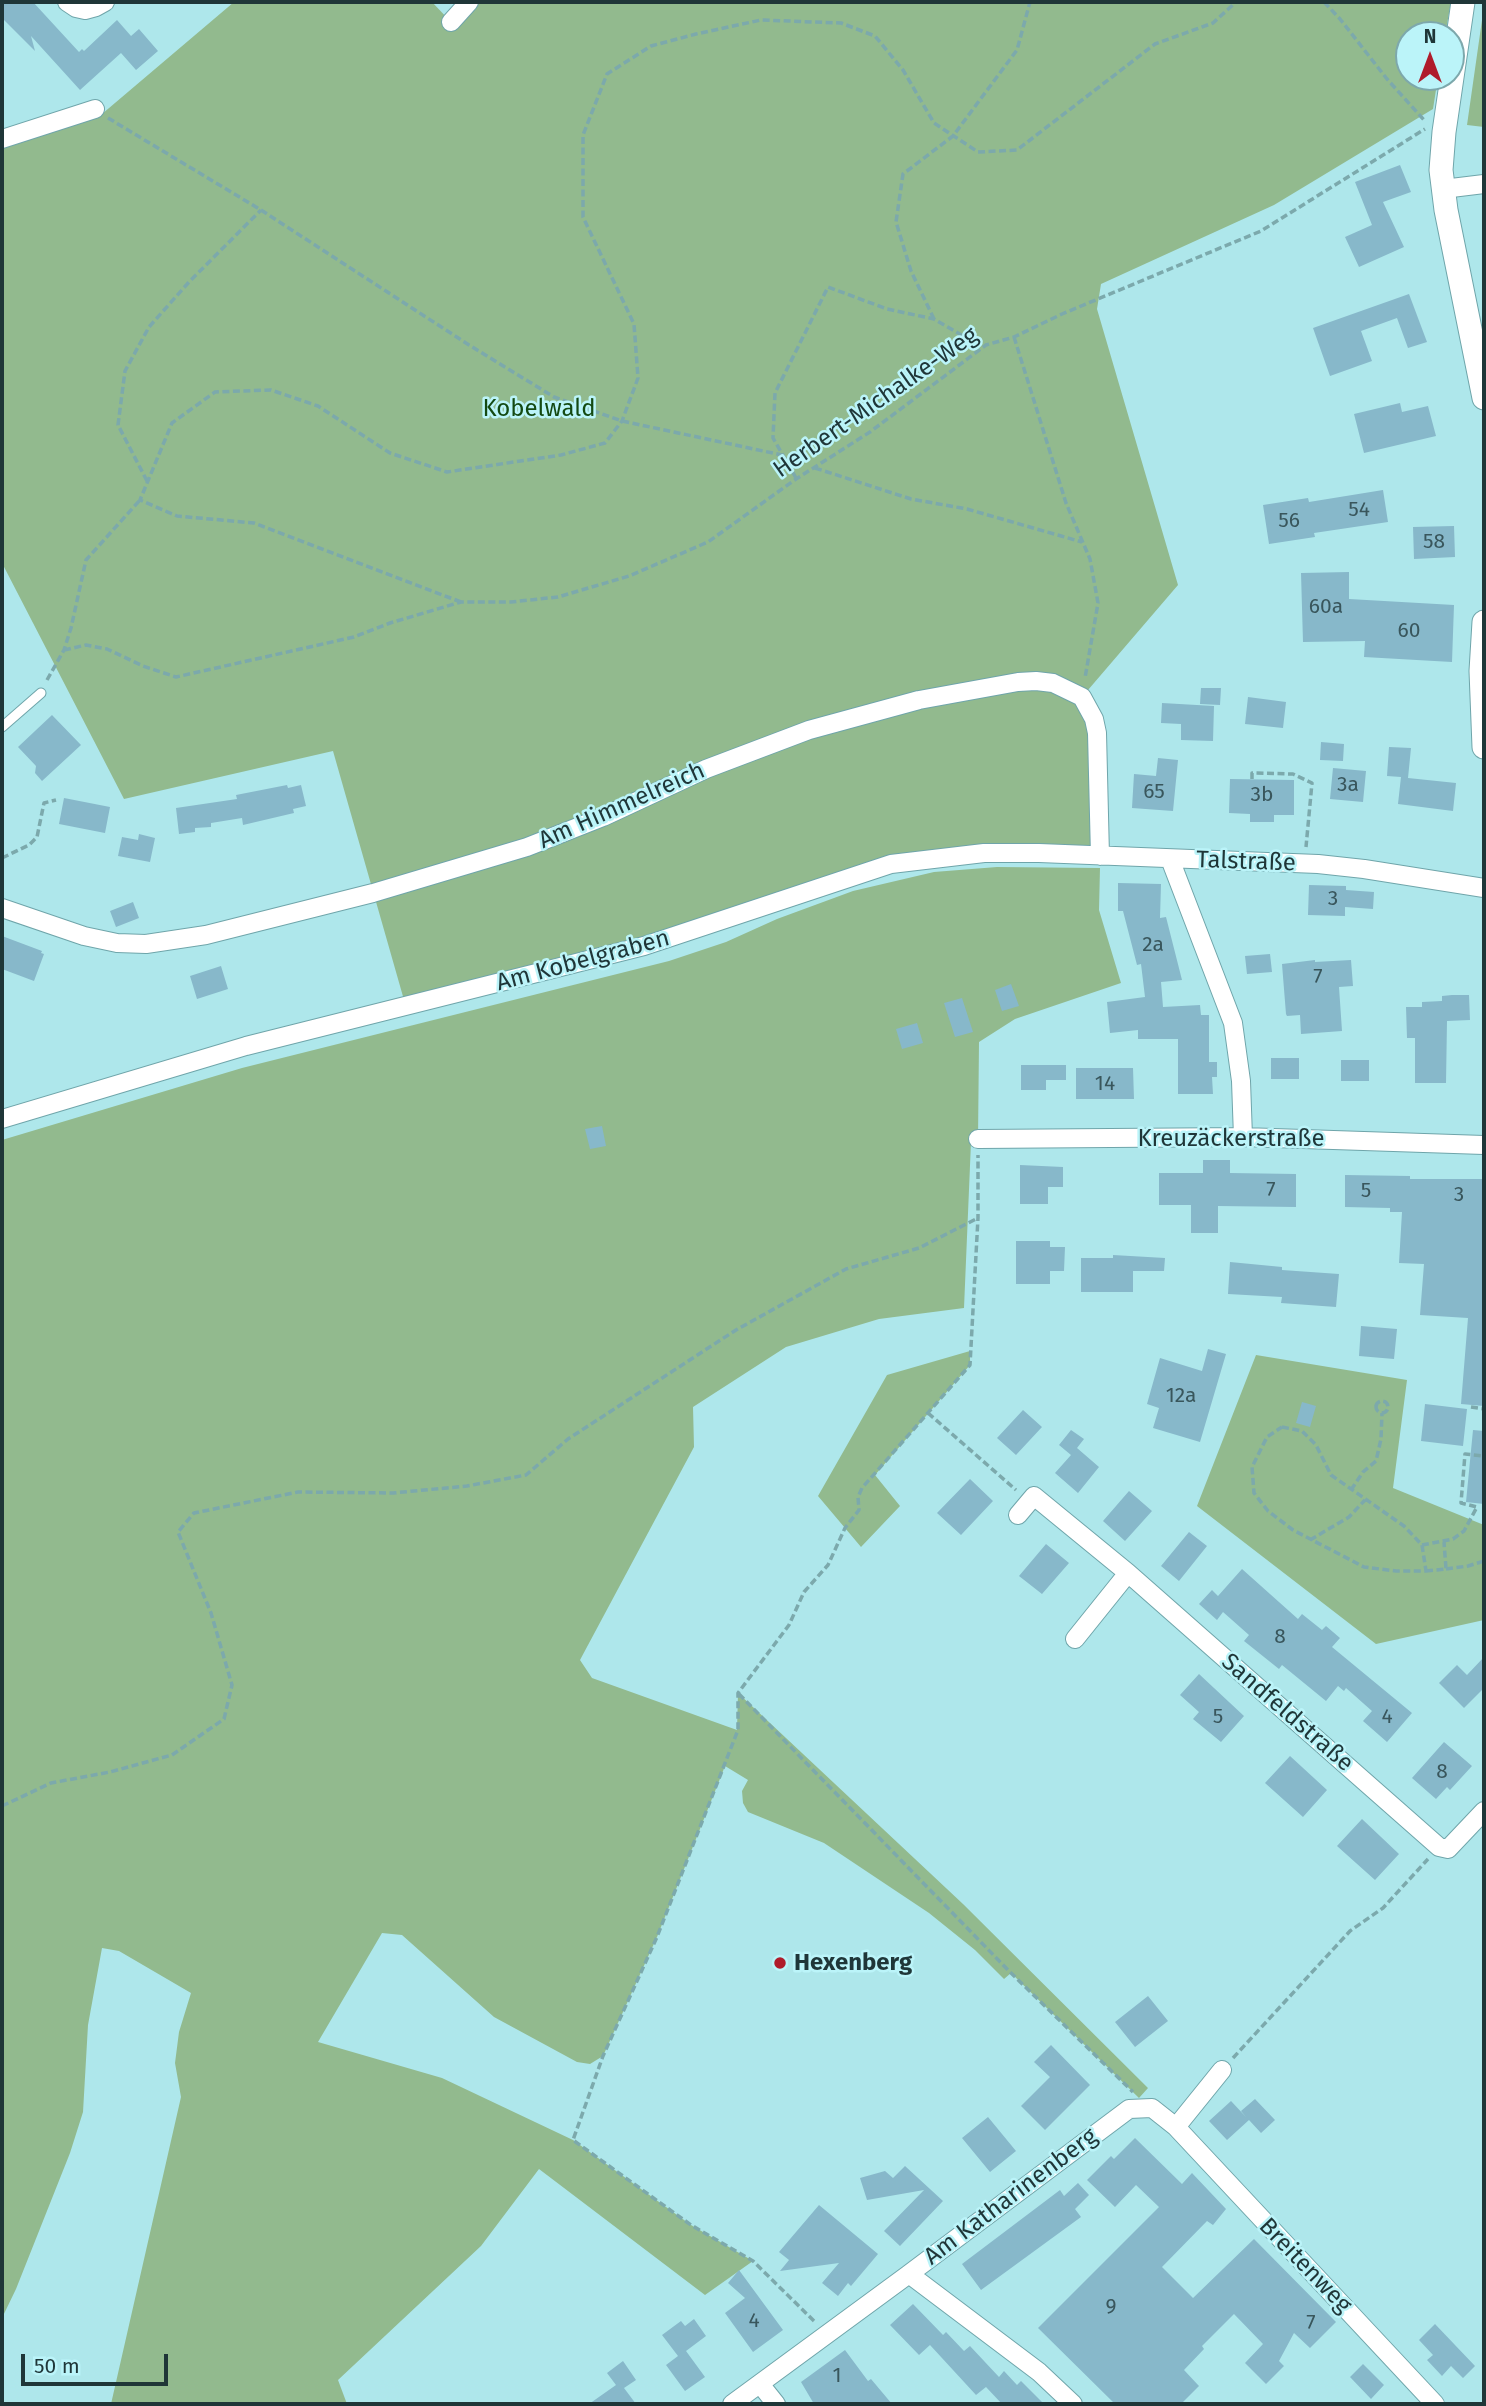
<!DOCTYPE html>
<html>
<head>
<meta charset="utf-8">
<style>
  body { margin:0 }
  #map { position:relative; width:1486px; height:2406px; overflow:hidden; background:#aee7eb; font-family:"Fira Sans",sans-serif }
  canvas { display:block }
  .frame { position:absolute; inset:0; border:4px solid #1f3638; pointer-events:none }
  .north { position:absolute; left:1395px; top:21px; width:70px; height:70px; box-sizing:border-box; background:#bbf4f9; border:2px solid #7da8ac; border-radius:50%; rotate:0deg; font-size:19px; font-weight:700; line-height:28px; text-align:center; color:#1f3638 }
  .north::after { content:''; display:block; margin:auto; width:24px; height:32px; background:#af1c2b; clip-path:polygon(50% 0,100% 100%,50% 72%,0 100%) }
  .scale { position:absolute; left:21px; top:2354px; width:147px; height:32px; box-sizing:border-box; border:4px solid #1f3638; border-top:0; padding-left:9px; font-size:21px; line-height:24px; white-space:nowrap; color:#1f3638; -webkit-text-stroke:5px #bbf4f9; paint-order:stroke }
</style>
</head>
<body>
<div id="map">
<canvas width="1486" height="2406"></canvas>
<div class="frame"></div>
<div class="north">N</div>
<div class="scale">50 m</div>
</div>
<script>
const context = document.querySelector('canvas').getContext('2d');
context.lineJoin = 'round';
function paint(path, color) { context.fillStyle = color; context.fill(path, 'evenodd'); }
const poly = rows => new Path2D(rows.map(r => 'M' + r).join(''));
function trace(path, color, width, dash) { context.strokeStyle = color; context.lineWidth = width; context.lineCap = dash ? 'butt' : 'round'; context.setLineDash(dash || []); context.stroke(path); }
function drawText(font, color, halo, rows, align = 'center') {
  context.font = font + ' "Fira Sans",sans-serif'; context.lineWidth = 5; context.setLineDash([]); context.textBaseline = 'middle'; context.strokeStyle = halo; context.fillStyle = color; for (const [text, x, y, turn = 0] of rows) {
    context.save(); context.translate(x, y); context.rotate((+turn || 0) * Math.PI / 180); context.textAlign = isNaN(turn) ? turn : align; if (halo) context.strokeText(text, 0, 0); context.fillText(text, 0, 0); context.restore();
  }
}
const green = poly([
  [234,2,432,2,451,22,469,2,1451,2,1445,35,1409,35,1409,77,1438,77,1433,109,1274,205,1101,284,1097,309,1178,585,1082,697,1090,708,1100,856,938,857,406,1007,333,751,124,799,2,563,2,146,102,114],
  [1484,6,1484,127,1467,125],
  [997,867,1100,868,1099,910,1121,983,1015,1019,979,1042,978,1139,971,1142,964,1308,879,1319,786,1347,693,1407,694,1447,580,1660,592,1678,737,1730,738,1693,963,1904,1148,2088,1139,2098,1011,1973,1004,1979,975,1950,929,1913,824,1843,748,1812,743,1803,742,1791,748,1780,725,1766,657,1937,603,2056,590,2064,577,2062,494,2017,402,1935,382,1933,318,2042,442,2078,573,2140,691,2225,753,2261,705,2295,539,2169,481,2246,338,2380,347,2404,111,2404,181,2097,175,2063,179,2032,191,1993,119,1951,102,1948,88,2025,83,2112,70,2153,16,2289,2,2318,2,1140,242,1068,669,961,726,942,777,919,853,891,934,872],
  [970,1351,970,1365,875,1475,900,1506,861,1547,818,1496,887,1375],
  [1256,1355,1407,1380,1393,1488,1484,1525,1484,1620,1376,1644,1197,1506]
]);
const building = poly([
  [2,2,33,2,79,52,82,49,84,51,117,20,131,36,139,29,158,51,136,70,121,53,80,90,31,36,35,51,2,18],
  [1400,165,1411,192,1383,202,1404,247,1359,267,1345,237,1372,225,1355,182],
  [1409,294,1427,342,1408,348,1397,318,1361,331,1372,361,1330,376,1313,328],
  [1400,403,1402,412,1428,406,1436,436,1364,453,1354,414],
  [1383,490,1388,522,1314,533,1315,537,1269,544,1263,505,1308,498,1309,502],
  [1454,526,1455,557,1414,559,1413,527],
  [1349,572,1349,599,1454,605,1452,662,1364,657,1365,641,1303,642,1301,573],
  [1201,688,1221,688,1220,705,1200,704],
  [1248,697,1286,702,1283,728,1245,724],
  [1162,703,1214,706,1213,741,1181,740,1181,724,1161,723],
  [52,715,81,745,42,781,35,773,36,766,18,747],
  [1321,742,1344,744,1343,761,1320,760],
  [1389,747,1411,748,1408,778,1456,783,1453,811,1398,804,1401,777,1387,776],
  [1158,758,1178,760,1173,811,1132,808,1134,774,1156,776],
  [1333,768,1366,771,1363,802,1330,799],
  [1230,779,1294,780,1294,815,1274,815,1274,822,1250,822,1250,814,1229,813],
  [287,785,288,788,301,785,306,806,293,809,294,813,243,825,242,818,211,823,211,827,195,828,195,832,179,834,176,808,237,799,236,795],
  [64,798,110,807,105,833,59,824],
  [139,834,155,838,150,862,118,856,122,837,138,840],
  [1118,883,1161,884,1160,918,1166,917,1182,980,1161,982,1163,1007,1200,1005,1201,1015,1209,1015,1209,1062,1217,1062,1217,1077,1212,1077,1213,1094,1178,1094,1178,1039,1138,1039,1138,1030,1110,1033,1107,1002,1145,997,1141,964,1137,965,1123,911,1118,911],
  [1309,885,1346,886,1346,890,1374,892,1373,909,1345,907,1345,916,1308,915],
  [133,902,139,918,116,927,110,911],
  [2,936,42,951,41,953,44,954,34,981,2,969],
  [1270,954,1272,972,1247,974,1245,956],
  [1315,960,1315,962,1351,960,1353,986,1339,987,1342,1031,1301,1034,1300,1015,1287,1016,1286,1014,1282,964],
  [221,966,228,989,197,999,190,976],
  [1011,984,1019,1006,1002,1011,995,990],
  [1452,995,1469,995,1470,1020,1447,1021,1446,1083,1415,1083,1415,1038,1407,1038,1406,1007,1422,1007,1422,1002,1442,1001,1442,996],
  [962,998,973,1032,955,1037,944,1003],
  [917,1023,923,1043,902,1049,896,1029],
  [1271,1058,1299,1058,1299,1079,1271,1079],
  [1341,1060,1369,1060,1369,1081,1341,1081],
  [1021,1065,1066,1065,1066,1080,1046,1080,1046,1090,1021,1090],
  [1076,1068,1133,1068,1134,1099,1076,1099],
  [602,1126,606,1146,590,1149,585,1129],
  [1203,1160,1230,1160,1230,1173,1296,1174,1296,1207,1218,1206,1218,1233,1191,1233,1191,1205,1159,1205,1159,1173,1203,1173],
  [1020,1165,1063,1167,1063,1187,1048,1187,1048,1204,1020,1204],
  [1345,1175,1410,1176,1410,1179,1484,1179,1484,1406,1461,1404,1468,1318,1420,1315,1424,1264,1399,1263,1402,1212,1390,1212,1390,1208,1345,1207],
  [1016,1241,1050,1241,1050,1247,1065,1247,1064,1271,1050,1271,1050,1284,1016,1284],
  [1113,1255,1165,1258,1164,1271,1133,1271,1133,1292,1081,1292,1081,1258,1113,1258],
  [1230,1262,1282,1267,1282,1270,1339,1274,1336,1307,1281,1303,1282,1297,1228,1294],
  [1361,1326,1397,1329,1394,1359,1359,1356],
  [1208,1349,1226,1354,1200,1442,1153,1428,1159,1408,1147,1404,1160,1358,1202,1371],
  [1302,1402,1316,1406,1310,1427,1296,1423],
  [1425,1404,1467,1409,1463,1446,1421,1441],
  [1023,1410,1042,1427,1016,1455,997,1438],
  [1071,1430,1084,1439,1077,1448,1099,1467,1078,1493,1055,1473,1071,1455,1059,1445],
  [1473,1430,1484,1431,1484,1504,1466,1502],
  [970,1479,993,1501,961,1535,937,1513],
  [1129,1491,1152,1511,1125,1541,1103,1521],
  [1189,1532,1207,1546,1179,1581,1161,1566],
  [1046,1544,1069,1563,1042,1594,1019,1576],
  [1242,1569,1298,1619,1302,1614,1322,1630,1326,1626,1340,1638,1332,1647,1412,1713,1387,1742,1363,1721,1372,1711,1346,1688,1344,1691,1338,1686,1326,1701,1282,1665,1279,1669,1244,1641,1249,1635,1223,1612,1217,1620,1199,1604,1212,1590,1218,1596],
  [1484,1657,1484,1688,1464,1708,1439,1683,1457,1665,1467,1675],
  [1199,1674,1244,1716,1221,1742,1193,1719,1199,1712,1180,1695],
  [1444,1742,1472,1766,1450,1790,1447,1787,1436,1799,1412,1778],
  [1290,1756,1327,1790,1303,1817,1265,1783],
  [1362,1819,1399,1854,1375,1880,1337,1846],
  [1148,1996,1168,2021,1135,2047,1115,2022],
  [1051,2045,1090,2085,1045,2130,1021,2106,1050,2077,1034,2062],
  [1255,2099,1275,2120,1261,2133,1249,2120,1227,2140,1209,2121,1231,2101,1246,2117,1241,2111],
  [988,2117,1016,2151,990,2172,962,2138],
  [1135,2138,1182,2184,1192,2173,1226,2209,1213,2225,1207,2221,1162,2267,1193,2298,1254,2239,1336,2322,1310,2348,1294,2333,1279,2361,1284,2366,1266,2384,1245,2363,1263,2344,1234,2314,1202,2346,1204,2349,1184,2370,1199,2386,1181,2404,1115,2404,1038,2328,1159,2207,1136,2185,1115,2207,1087,2180,1111,2156,1114,2159],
  [905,2166,943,2201,900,2246,884,2231,924,2190,867,2200,860,2178,885,2171,893,2178],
  [1078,2183,1089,2195,1075,2209,1081,2217,981,2290,962,2264,1060,2190,1064,2196],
  [819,2205,878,2254,851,2286,848,2283,838,2296,822,2283,839,2263,780,2271,789,2260,779,2252],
  [739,2270,783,2330,753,2352,725,2313,745,2298,728,2283],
  [913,2304,943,2335,946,2332,964,2351,970,2346,999,2377,1004,2371,1017,2385,1021,2381,1044,2404,1002,2404,986,2387,976,2395,930,2345,919,2355,890,2325],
  [694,2319,706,2336,686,2351,705,2377,685,2391,666,2365,678,2356,662,2335,681,2321,685,2326],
  [1435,2324,1475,2366,1463,2378,1451,2366,1442,2376,1427,2360,1433,2355,1419,2340],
  [845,2350,868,2381,871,2379,892,2404,814,2404,801,2382],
  [623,2361,636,2380,624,2388,636,2404,589,2404,616,2385,607,2373],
  [1363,2364,1384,2385,1371,2399,1350,2377]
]);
const path = poly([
  [1324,2,1340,19,1387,79,1424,120],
  [108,118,261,210,469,345,554,397,622,421,782,455],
  [934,319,911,271,896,222,903,174,953,136,1017,50,1030,2],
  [1014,337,1066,503,1090,559,1098,603,1085,678],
  [815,468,911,499,967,509,1082,542],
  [796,478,773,438,775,393,828,287,887,309,934,319,970,340,986,345],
  [147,481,118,425,125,371,149,327,189,282,261,210],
  [461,602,254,523,177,516,140,500,172,423,215,392,271,390,318,406,390,453,447,472,561,455,605,443,622,421,638,378,634,324,583,217,583,135,607,74,651,46,696,34,761,20,841,23,875,36,903,70,934,123,978,152,1017,150,1155,44,1213,23,1236,2],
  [64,650,86,645,107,649,143,666,176,677,354,637,390,623,461,602,511,602,558,597,629,576,708,542,796,479,870,432,986,345,1014,337,1062,314,1261,231,1425,129],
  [47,680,64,650,71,628,86,560,140,500],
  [1252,779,1252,773,1293,774,1312,783,1306,847],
  [2,858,29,845,37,837,44,803,56,800],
  '1376 1407a6 6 0 1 1 12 0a6 6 0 1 1-12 0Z',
  [1471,1407,1484,1409],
  [928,1413,1016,1490],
  [1282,1427,1302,1431,1316,1445,1331,1475,1404,1526,1422,1545,1426,1571,1396,1571,1364,1567,1293,1530,1268,1511,1254,1493,1252,1467,1267,1437,1282,1427],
  [1351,1490,1363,1472,1376,1461,1381,1439,1382,1413],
  [1310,1540,1349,1517,1365,1500],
  [1422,1545,1453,1539,1464,1531,1477,1507,1461,1503,1465,1454,1484,1456],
  [1446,1569,1468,1566,1484,1561],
  [1426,1571,1446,1569,1444,1542],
  [739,1694,1011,1973,1133,2092],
  [2,1806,51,1783,110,1772,172,1755,224,1719,232,1685,211,1613,178,1532,194,1513,298,1492,393,1493,467,1486,526,1475,568,1439,736,1330,846,1269,919,1248,978,1218],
  [1233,2058,1350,1931,1383,1908,1428,1859],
  [814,2321,753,2261,691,2225,573,2140,603,2056,657,1937,738,1730,738,1693,789,1625,804,1592,828,1565,845,1528,859,1510,858,1497,862,1488,970,1365,978,1218,978,1155]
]);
const service = poly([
  [2,727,41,693]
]);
const minor = poly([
  [67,2,76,8,85,10,96,7,105,2],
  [451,22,469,2],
  [2,139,95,109],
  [1443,189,1484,184],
  [1170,859,1233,1023,1241,1081,1243,1137],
  [2,908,84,936,117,943,146,944,206,935,373,893,527,847,603,817,706,769,809,730,919,700,1018,682,1036,681,1053,683,1082,697,1094,719,1097,733,1100,856],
  [2,1119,246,1046,644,946,891,864,984,853,1039,853,1318,864,1364,869,1484,888],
  [978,1139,1243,1137,1484,1145],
  [1018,1515,1034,1496,1128,1573,1439,1847,1448,1849,1484,1811],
  [1075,1639,1128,1573],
  [1176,2127,1222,2070],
  [760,2384,776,2404],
  [732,2404,909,2274],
  [1073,2404,1039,2372,909,2274,1129,2109,1152,2108,1176,2127,1435,2404]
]);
const tertiary = poly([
  [1463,2,1444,132,1441,170,1446,210,1484,398],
  [1484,622,1481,671,1484,747]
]);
const markers = [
  [780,1963,7,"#af1c2b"]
];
const numberNames = [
  ["54",1359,510],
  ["56",1289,521],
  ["58",1434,542],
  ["60a",1326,607],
  ["60",1409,631],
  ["3a",1348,785],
  ["65",1154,792],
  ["3b",1262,795],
  ["3",1333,899],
  ["2a",1153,945],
  ["7",1318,977],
  ["14",1105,1084],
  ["7",1271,1190],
  ["5",1366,1191],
  ["3",1459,1195],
  ["12a",1181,1396],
  ["8",1280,1637],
  ["5",1218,1717],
  ["4",1387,1717],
  ["8",1442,1772],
  ["9",1111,2307],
  ["4",754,2321],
  ["7",1311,2323],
  ["1",837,2376]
];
const streetNames = [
  ["Herbert-Michalke-Weg",876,403,-35],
  ["Am Himmelreich",622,806,-24],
  ["Talstraße",1246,862,2],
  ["Am Kobelgraben",583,961,-15],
  ["Kreuzäckerstraße",1231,1139],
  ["Sandfeldstraße",1287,1713,41],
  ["Am Katharinenberg",1011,2197,-37],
  ["Breitenweg",1305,2266,46]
];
const parkNames = [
  ["Kobelwald",539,409]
];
const poiNames = [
  ["Hexenberg",794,1963]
];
paint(green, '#92ba8e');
paint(building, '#87b8ca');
trace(service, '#6fa5aa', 11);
trace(minor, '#6fa5aa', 20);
trace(tertiary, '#6fa5aa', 25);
trace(path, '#7ca9ac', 3.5, [7, 3.5]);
trace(service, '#fff', 9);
trace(minor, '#fff', 18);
trace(tertiary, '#fff', 23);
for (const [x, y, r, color] of markers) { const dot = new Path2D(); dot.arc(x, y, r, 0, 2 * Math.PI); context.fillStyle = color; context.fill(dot); trace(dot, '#bbf4f9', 2.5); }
drawText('21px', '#39565c', null, numberNames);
drawText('24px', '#1f3638', '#bbf4f9', streetNames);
drawText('24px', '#144a12', '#bbf4f9', parkNames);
drawText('bold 24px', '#1f3638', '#bbf4f9', poiNames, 'left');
</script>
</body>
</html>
